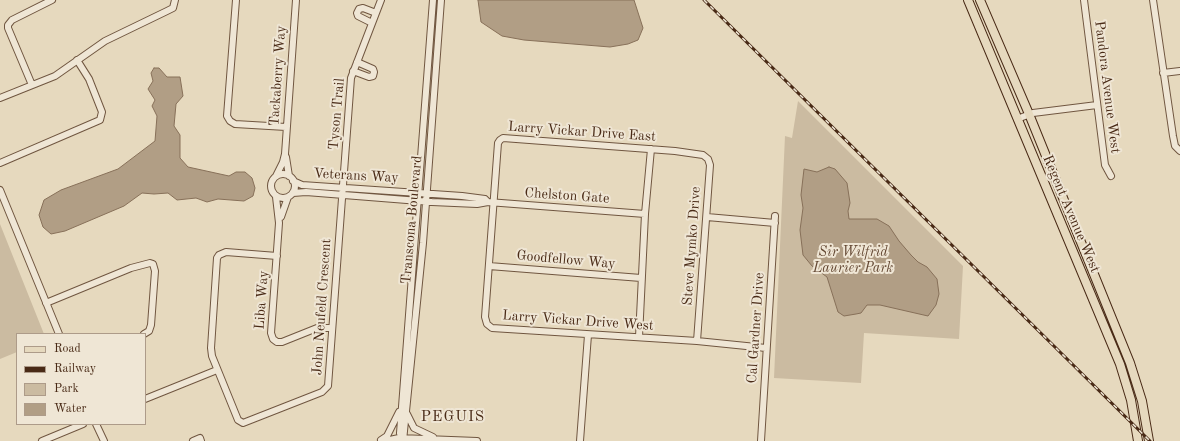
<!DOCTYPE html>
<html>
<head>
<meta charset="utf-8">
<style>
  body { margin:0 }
  #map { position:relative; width:1180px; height:441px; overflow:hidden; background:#e6d9be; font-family:"Old Standard TT",serif }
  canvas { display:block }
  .legend { position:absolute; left:16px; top:333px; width:130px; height:92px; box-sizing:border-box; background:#efe6d5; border:1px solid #ad9b89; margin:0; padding:5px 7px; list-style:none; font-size:12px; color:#492a16 }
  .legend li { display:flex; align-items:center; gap:8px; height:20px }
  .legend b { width:20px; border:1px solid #ad9b89 }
</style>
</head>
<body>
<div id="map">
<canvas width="1180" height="441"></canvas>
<ul class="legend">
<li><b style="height:5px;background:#e6d9be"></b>Road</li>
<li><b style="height:5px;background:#492a16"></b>Railway</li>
<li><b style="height:11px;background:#cbbba1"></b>Park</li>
<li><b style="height:11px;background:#b19e85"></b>Water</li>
</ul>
</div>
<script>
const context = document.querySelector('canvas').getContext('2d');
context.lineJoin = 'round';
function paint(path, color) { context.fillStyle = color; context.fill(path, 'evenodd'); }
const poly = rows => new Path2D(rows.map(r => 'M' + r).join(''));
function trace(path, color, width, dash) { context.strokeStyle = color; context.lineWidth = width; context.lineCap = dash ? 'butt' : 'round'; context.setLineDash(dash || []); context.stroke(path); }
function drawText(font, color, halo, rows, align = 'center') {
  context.font = font + ' "Old Standard TT",serif'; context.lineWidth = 4; context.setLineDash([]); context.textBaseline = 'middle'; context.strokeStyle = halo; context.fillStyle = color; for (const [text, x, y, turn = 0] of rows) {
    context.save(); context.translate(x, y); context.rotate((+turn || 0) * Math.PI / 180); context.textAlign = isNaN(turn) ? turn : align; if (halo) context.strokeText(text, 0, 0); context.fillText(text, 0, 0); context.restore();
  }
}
const green = poly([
  [798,101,963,266,959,339,864,333,861,383,774,378,785,136,792,138],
  [0,224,44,334,17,334,17,352,0,359]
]);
const water = poly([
  [478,0,634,0,643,28,638,40,628,44,610,47,524,40,502,36,481,22,478,0],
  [154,68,159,68,167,77,180,77,183,96,176,104,174,126,180,135,180,158,188,167,229,176,236,172,245,172,252,178,255,188,253,196,244,201,218,199,207,202,196,198,177,200,168,193,154,194,142,193,124,206,65,231,51,234,43,227,39,215,44,200,61,190,118,169,155,141,157,116,152,106,155,100,148,89,153,81,151,73,154,68],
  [829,167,835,169,847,183,850,203,848,211,849,219,877,219,889,226,899,241,911,255,918,262,927,267,937,279,939,294,936,305,928,316,880,305,867,305,861,313,856,314,844,316,838,312,827,277,812,266,803,255,800,230,803,208,801,195,804,169,817,172,829,167]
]);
const minor = poly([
  [236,0,227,116,230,121,235,124,286,127],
  [1084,0,1105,165,1111,176],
  [1153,0,1173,136,1175,146,1180,151],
  [372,23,358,16,357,13,359,9,363,8,376,13],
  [353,71,369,77,373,76,374,72,373,69,357,62],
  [1163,73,1180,71],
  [32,85,8,28,8,25,12,20,52,0],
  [0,98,55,76,105,41,167,11,173,8,175,0],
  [1017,119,1033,113,1097,105],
  [286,157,289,176],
  [0,163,100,120,102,112,89,79,77,60],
  '271 186a12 12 0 1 1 24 0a12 12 0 1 1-24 0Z',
  [276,176,283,162,285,154,296,0],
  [293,181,302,185,462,196,485,199,488,202],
  [0,190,59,334],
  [293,193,306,192,432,202,477,204,488,202,645,214],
  [276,197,279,223,271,333,273,339,277,342,282,342,317,328,332,328],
  [281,217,288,197],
  [707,217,775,223],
  [277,256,226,252,219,255,217,258,211,348,212,356,238,420,243,423,322,392,328,386,351,78,381,0],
  [489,266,641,278],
  [46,303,131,268,150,263,153,264,155,271,151,325,149,331,144,334],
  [639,337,645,214,651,149],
  [697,341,710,165,708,159,703,155,675,151,503,138,500,140,498,143,485,317,487,324,492,328,697,341,766,348],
  [145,399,217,370],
  [407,414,414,428,433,437],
  [96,424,104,441],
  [400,433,433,0],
  [381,440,387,436,399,412],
  [42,441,83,424],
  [193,441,200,438,201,441],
  [385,441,399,438,477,441],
  [403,441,423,243,441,0],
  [580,441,588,335],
  [761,441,775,216]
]);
const major = poly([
  [968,0,1120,364,1131,400,1138,441],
  [980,0,1029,114,1130,363,1142,401,1149,441]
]);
const rail = poly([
  [704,0,1150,441]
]);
const streetNames = [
  ["Tackaberry Way",278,76,-86],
  ["Pandora Avenue West",1107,87,83],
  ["Tyson Trail",337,114,-85],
  ["Larry Vickar Drive East",582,132,4],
  ["Veterans Way",356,176,3],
  ["Chelston Gate",567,196,4],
  ["Regent Avenue West",1071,214,67],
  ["Transcona Boulevard",412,220,-85],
  ["Steve Mymko Drive",692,246,-86],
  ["Goodfellow Way",566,260,5],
  ["Liba Way",262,300,-86],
  ["John Neufeld Crescent",322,307,-86],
  ["Larry Vickar Drive West",578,321,4],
  ["Cal Gardner Drive",756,328,-86]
];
const parkNames = [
  ["Sir Wilfrid",853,252],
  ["Laurier Park",853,268]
];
const neighbourhoodNames = [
  ["PEGUIS",453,417]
];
paint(green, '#cbbba1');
paint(water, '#b19e85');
trace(water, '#877059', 1);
trace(minor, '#705640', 8);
trace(major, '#492a16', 10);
trace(minor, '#efe6d5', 6);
trace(major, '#e6d9be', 8);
trace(rail, '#492a16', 3);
trace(rail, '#efe6d5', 1.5, [4.5]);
drawText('14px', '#492a16', '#efe6d5', streetNames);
drawText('italic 14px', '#634732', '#efe6d5', parkNames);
context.letterSpacing = '1px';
drawText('15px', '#492a16', '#efe6d5', neighbourhoodNames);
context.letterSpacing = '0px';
</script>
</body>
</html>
